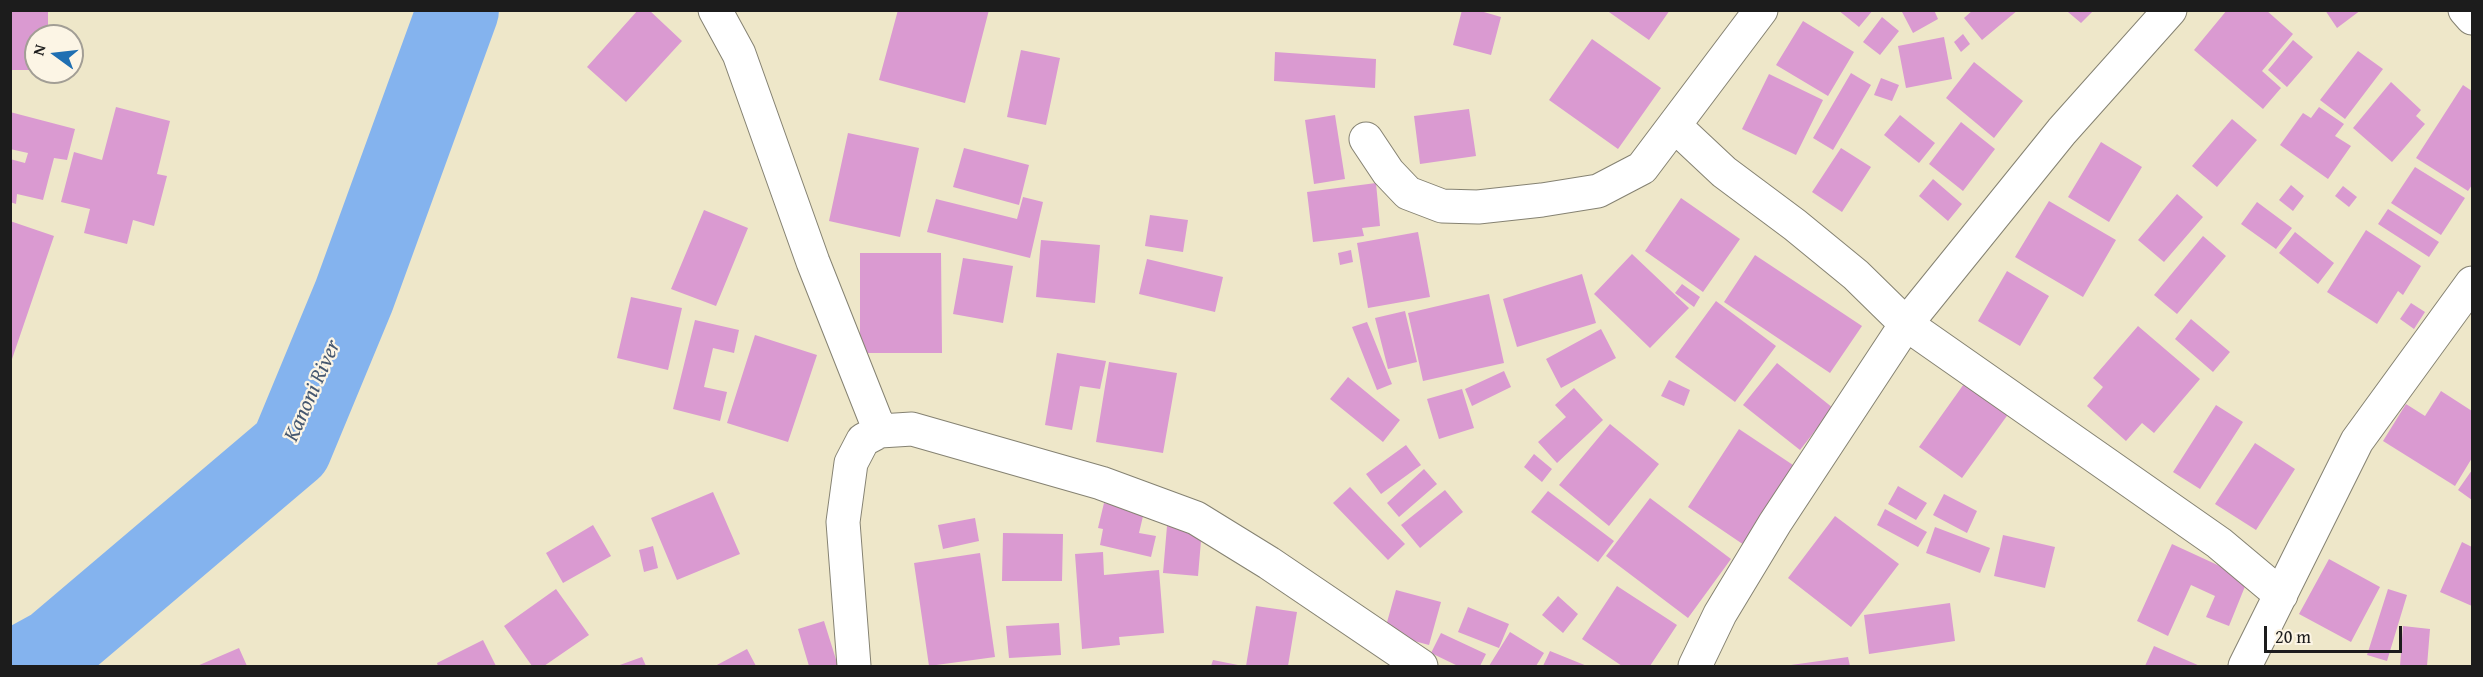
<!DOCTYPE html>
<html>
<head>
<meta charset="utf-8">
<style>
  body { margin:0 }
  #map { position:relative; width:2483px; height:677px; overflow:hidden; background:#eee7c9; font-family:"Gentium Book Plus",serif }
  canvas { display:block }
  .frame { position:absolute; inset:0; border:12px solid #1c1c1c; pointer-events:none }
  .north { position:absolute; left:24px; top:24px; width:60px; height:60px; box-sizing:border-box; background:#fcf5e5; border:2px solid #a29e95; border-radius:50%; rotate:285deg; font-size:16px; font-weight:700; line-height:24px; text-align:center; color:#1c1c1c }
  .north::after { content:''; display:block; margin:auto; width:21px; height:27px; background:#1f6fb2; clip-path:polygon(50% 0,100% 100%,50% 72%,0 100%) }
  .scale { position:absolute; left:2264px; top:626px; width:138px; height:27px; box-sizing:border-box; border:3px solid #1c1c1c; border-top:0; padding-left:8px; font-size:18px; line-height:21px; white-space:nowrap; color:#1c1c1c; -webkit-text-stroke:4px #fcf5e5; paint-order:stroke }
</style>
</head>
<body>
<div id="map">
<canvas width="2483" height="677"></canvas>
<div class="frame"></div>
<div class="north">N</div>
<div class="scale">20 m</div>
</div>
<script>
const context = document.querySelector('canvas').getContext('2d');
context.lineJoin = 'round';
const poly = rows => new Path2D(rows.map(r => 'M' + r).join(''));
function trace(path, color, width, dash) { context.strokeStyle = color; context.lineWidth = width; context.lineCap = dash ? 'butt' : 'round'; context.setLineDash(dash || []); context.stroke(path); }
function paint(path, color) { context.fillStyle = color; context.fill(path, 'evenodd'); }
function drawText(font, color, halo, rows, align = 'center') {
  context.font = font + ' "Gentium Book Plus",serif'; context.lineWidth = 4.5; context.setLineDash([]); context.textBaseline = 'middle'; context.strokeStyle = halo; context.fillStyle = color; for (const [text, x, y, turn = 0] of rows) {
    context.save(); context.translate(x, y); context.rotate((+turn || 0) * Math.PI / 180); context.textAlign = isNaN(turn) ? turn : align; if (halo) context.strokeText(text, 0, 0); context.fillText(text, 0, 0); context.restore();
  }
}
const river = poly([
  [23,666,54,649,291,448,354,296,458,10]
]);
const building = poly([
  [10,10,48,10,48,36,36,36,36,70,10,70],
  [638,10,649,10,682,41,626,102,587,67],
  [898,10,989,10,965,103,879,80],
  [1462,10,1477,10,1501,17,1491,55,1453,45],
  [1606,10,1670,10,1649,40],
  [1838,10,1873,10,1859,27],
  [1901,10,1934,10,1938,19,1913,33],
  [1973,10,2018,10,1982,40,1964,18],
  [2070,10,2094,10,2081,23,2068,12],
  [2227,10,2266,10,2293,34,2262,71,2281,88,2263,109,2194,50],
  [2325,10,2361,10,2337,28],
  [1882,17,1899,31,1880,55,1863,42],
  [1803,21,1854,52,1828,96,1776,65],
  [1963,34,1970,44,1961,52,1954,42],
  [1944,37,1952,79,1906,88,1898,46],
  [1592,39,1661,88,1618,149,1549,100],
  [2293,40,2313,57,2287,87,2268,70],
  [1021,50,1060,58,1046,125,1007,117],
  [2358,51,2383,69,2345,119,2320,100],
  [1275,52,1376,59,1375,88,1274,81],
  [1974,62,2023,101,1994,138,1946,98],
  [1851,73,1871,85,1833,150,1813,138],
  [1769,74,1823,100,1796,155,1742,129],
  [1881,78,1899,85,1892,101,1874,95],
  [2391,82,2421,110,2416,116,2425,124,2392,162,2353,128],
  [2463,85,2472,91,2472,185,2468,191,2416,158],
  [116,107,170,121,157,174,167,176,154,226,133,220,127,244,84,233,90,209,61,202,74,152,102,160],
  [2319,107,2344,124,2335,136,2351,146,2328,179,2280,145,2303,113,2311,118],
  [1469,109,1476,156,1420,164,1414,116],
  [10,112,75,129,67,160,54,158,43,200,17,194,16,204,10,202,10,159,25,163,28,153,10,149],
  [1335,115,1345,179,1314,184,1305,120],
  [1900,115,1935,143,1919,163,1884,135],
  [2232,119,2257,140,2217,187,2192,166],
  [1961,122,1995,149,1963,191,1929,164],
  [848,133,919,148,900,237,829,221],
  [2101,142,2142,167,2109,222,2068,197],
  [964,148,1029,165,1019,205,953,187],
  [1841,148,1871,167,1842,212,1812,192],
  [2415,167,2465,198,2441,235,2391,203],
  [1933,179,1962,204,1948,221,1919,196],
  [1376,183,1380,226,1362,228,1364,236,1313,242,1307,192],
  [2291,185,2304,196,2293,211,2279,200],
  [2343,186,2357,197,2349,207,2335,196],
  [2177,194,2203,217,2164,262,2138,240],
  [1023,197,1043,202,1030,258,927,232,936,199,1017,219],
  [1681,198,1740,239,1703,292,1645,251],
  [2049,201,2116,240,2083,297,2015,257],
  [2257,202,2292,228,2276,249,2241,224],
  [2388,209,2439,242,2429,257,2378,224],
  [704,210,748,228,716,306,671,289],
  [1150,215,1188,220,1183,252,1145,246],
  [10,221,54,236,11,362,10,362],
  [2366,230,2421,266,2403,295,2398,291,2377,324,2327,292],
  [1418,232,1430,297,1368,308,1357,243],
  [2295,232,2334,263,2318,284,2279,253],
  [2203,236,2226,256,2177,314,2154,295],
  [1041,240,1100,245,1095,303,1036,297],
  [1351,250,1353,262,1340,265,1338,253],
  [860,253,941,253,942,353,860,353],
  [1632,254,1689,308,1650,348,1594,294],
  [1755,255,1862,326,1830,373,1724,302],
  [963,258,1013,266,1003,323,953,314],
  [1147,259,1223,277,1215,312,1139,294],
  [2007,271,2049,296,2020,346,1978,321],
  [1582,274,1596,323,1517,347,1503,299],
  [1682,284,1700,297,1694,307,1675,293],
  [1489,294,1504,363,1423,381,1408,313],
  [631,297,682,308,668,370,617,358],
  [1716,301,1776,346,1735,402,1675,357],
  [2411,303,2425,312,2414,329,2400,319],
  [1405,311,1417,362,1388,369,1375,318],
  [2191,319,2230,352,2213,372,2175,339],
  [695,320,739,330,734,353,713,348,704,387,727,392,720,421,673,409],
  [1367,322,1392,384,1377,390,1352,327],
  [2138,326,2200,379,2154,433,2142,423,2126,441,2087,406,2103,387,2093,378],
  [1601,329,1616,358,1561,388,1546,359],
  [755,335,817,355,788,442,727,423],
  [1057,353,1106,361,1100,389,1080,386,1072,430,1045,425],
  [1109,362,1177,373,1163,453,1096,442],
  [1777,363,1833,408,1800,450,1743,405],
  [1504,371,1511,387,1472,406,1465,389],
  [1348,377,1400,420,1383,442,1330,399],
  [1669,380,1690,390,1684,406,1661,396],
  [1966,381,2009,413,1962,478,1919,447],
  [1574,388,1603,420,1557,463,1538,442,1566,417,1555,405],
  [1462,389,1474,428,1439,439,1427,399],
  [2441,391,2472,411,2472,458,2455,486,2383,441,2406,404,2425,416],
  [2216,405,2243,422,2200,489,2173,472],
  [1610,424,1659,464,1609,526,1559,485],
  [1739,429,1799,469,1747,547,1688,507],
  [2255,443,2295,469,2256,530,2215,504],
  [1406,445,1421,465,1381,494,1366,474],
  [1534,454,1552,469,1542,482,1524,467],
  [1424,469,1437,484,1399,517,1387,503],
  [2472,470,2472,500,2458,490],
  [1898,486,1927,503,1916,520,1888,504],
  [1350,487,1405,544,1388,560,1333,503],
  [1445,490,1463,512,1420,548,1401,525],
  [1548,491,1614,541,1598,562,1531,512],
  [713,492,740,554,677,580,651,518],
  [1944,494,1977,511,1967,533,1933,515],
  [1650,498,1731,559,1688,618,1606,556],
  [1104,503,1144,512,1139,533,1156,536,1151,557,1100,545,1103,529,1098,528],
  [1885,509,1927,532,1918,547,1877,525],
  [1835,516,1899,564,1851,627,1788,578],
  [975,518,979,541,943,549,938,525],
  [593,525,611,556,563,583,546,553],
  [1167,526,1202,529,1198,576,1163,573],
  [1935,527,1990,548,1980,573,1926,553],
  [1003,533,1063,534,1062,581,1002,581],
  [2003,535,2055,547,2045,588,1994,576],
  [2462,542,2472,547,2472,606,2440,592],
  [2172,544,2248,579,2229,626,2206,617,2215,596,2191,585,2168,636,2137,621],
  [653,546,658,568,644,572,639,550],
  [1103,552,1104,575,1159,570,1164,633,1119,637,1120,645,1082,649,1075,554],
  [980,553,995,657,929,666,914,563],
  [2329,559,2380,587,2351,642,2299,614],
  [1617,586,1677,625,1650,666,1622,666,1582,639],
  [556,589,589,635,544,666,532,666,504,626],
  [2388,589,2407,595,2387,661,2367,655],
  [1396,590,1441,602,1429,645,1384,633],
  [1558,596,1578,614,1563,633,1542,615],
  [1950,603,1955,641,1869,654,1864,615],
  [1256,606,1297,612,1288,666,1246,666],
  [1468,607,1509,624,1499,648,1458,632],
  [824,621,838,666,809,666,798,629],
  [1059,623,1061,655,1009,658,1006,626],
  [2403,626,2430,629,2427,666,2400,666],
  [1510,632,1544,653,1536,666,1489,666],
  [1441,633,1486,654,1480,666,1458,666,1431,653],
  [483,640,496,666,438,666,437,663],
  [2154,646,2200,666,2145,666],
  [239,648,247,666,197,666],
  [747,649,756,666,715,666],
  [1550,651,1587,666,1543,666],
  [642,657,646,666,617,666],
  [1848,657,1850,666,1792,666,1791,665],
  [1213,660,1238,665,1238,666,1211,666]
]);
const minor = poly([
  [715,10,739,54,813,262,880,431],
  [2465,10,2472,18],
  [1676,127,1724,172,1795,225,1856,275,1906,324,2219,543,2281,595],
  [1366,139,1388,172,1408,193,1442,206,1478,207,1542,200,1598,191,1642,168,1761,10],
  [854,666,843,522,851,463,863,440,880,431,912,429,1101,483,1196,518,1269,563,1421,666],
  [1695,666,1720,614,1775,523,1906,324,2062,131,2170,10],
  [2245,666,2357,441,2472,283]
]);
const waterNames = [
  ["Kanoni River",313,391,-66]
];
trace(river, '#84b3ee', 82);
paint(building, '#da9ad1');
trace(minor, '#858272', 35);
trace(minor, '#fff', 33);
drawText('italic 22px', '#465870', '#fcf5e5', waterNames);
</script>
</body>
</html>
